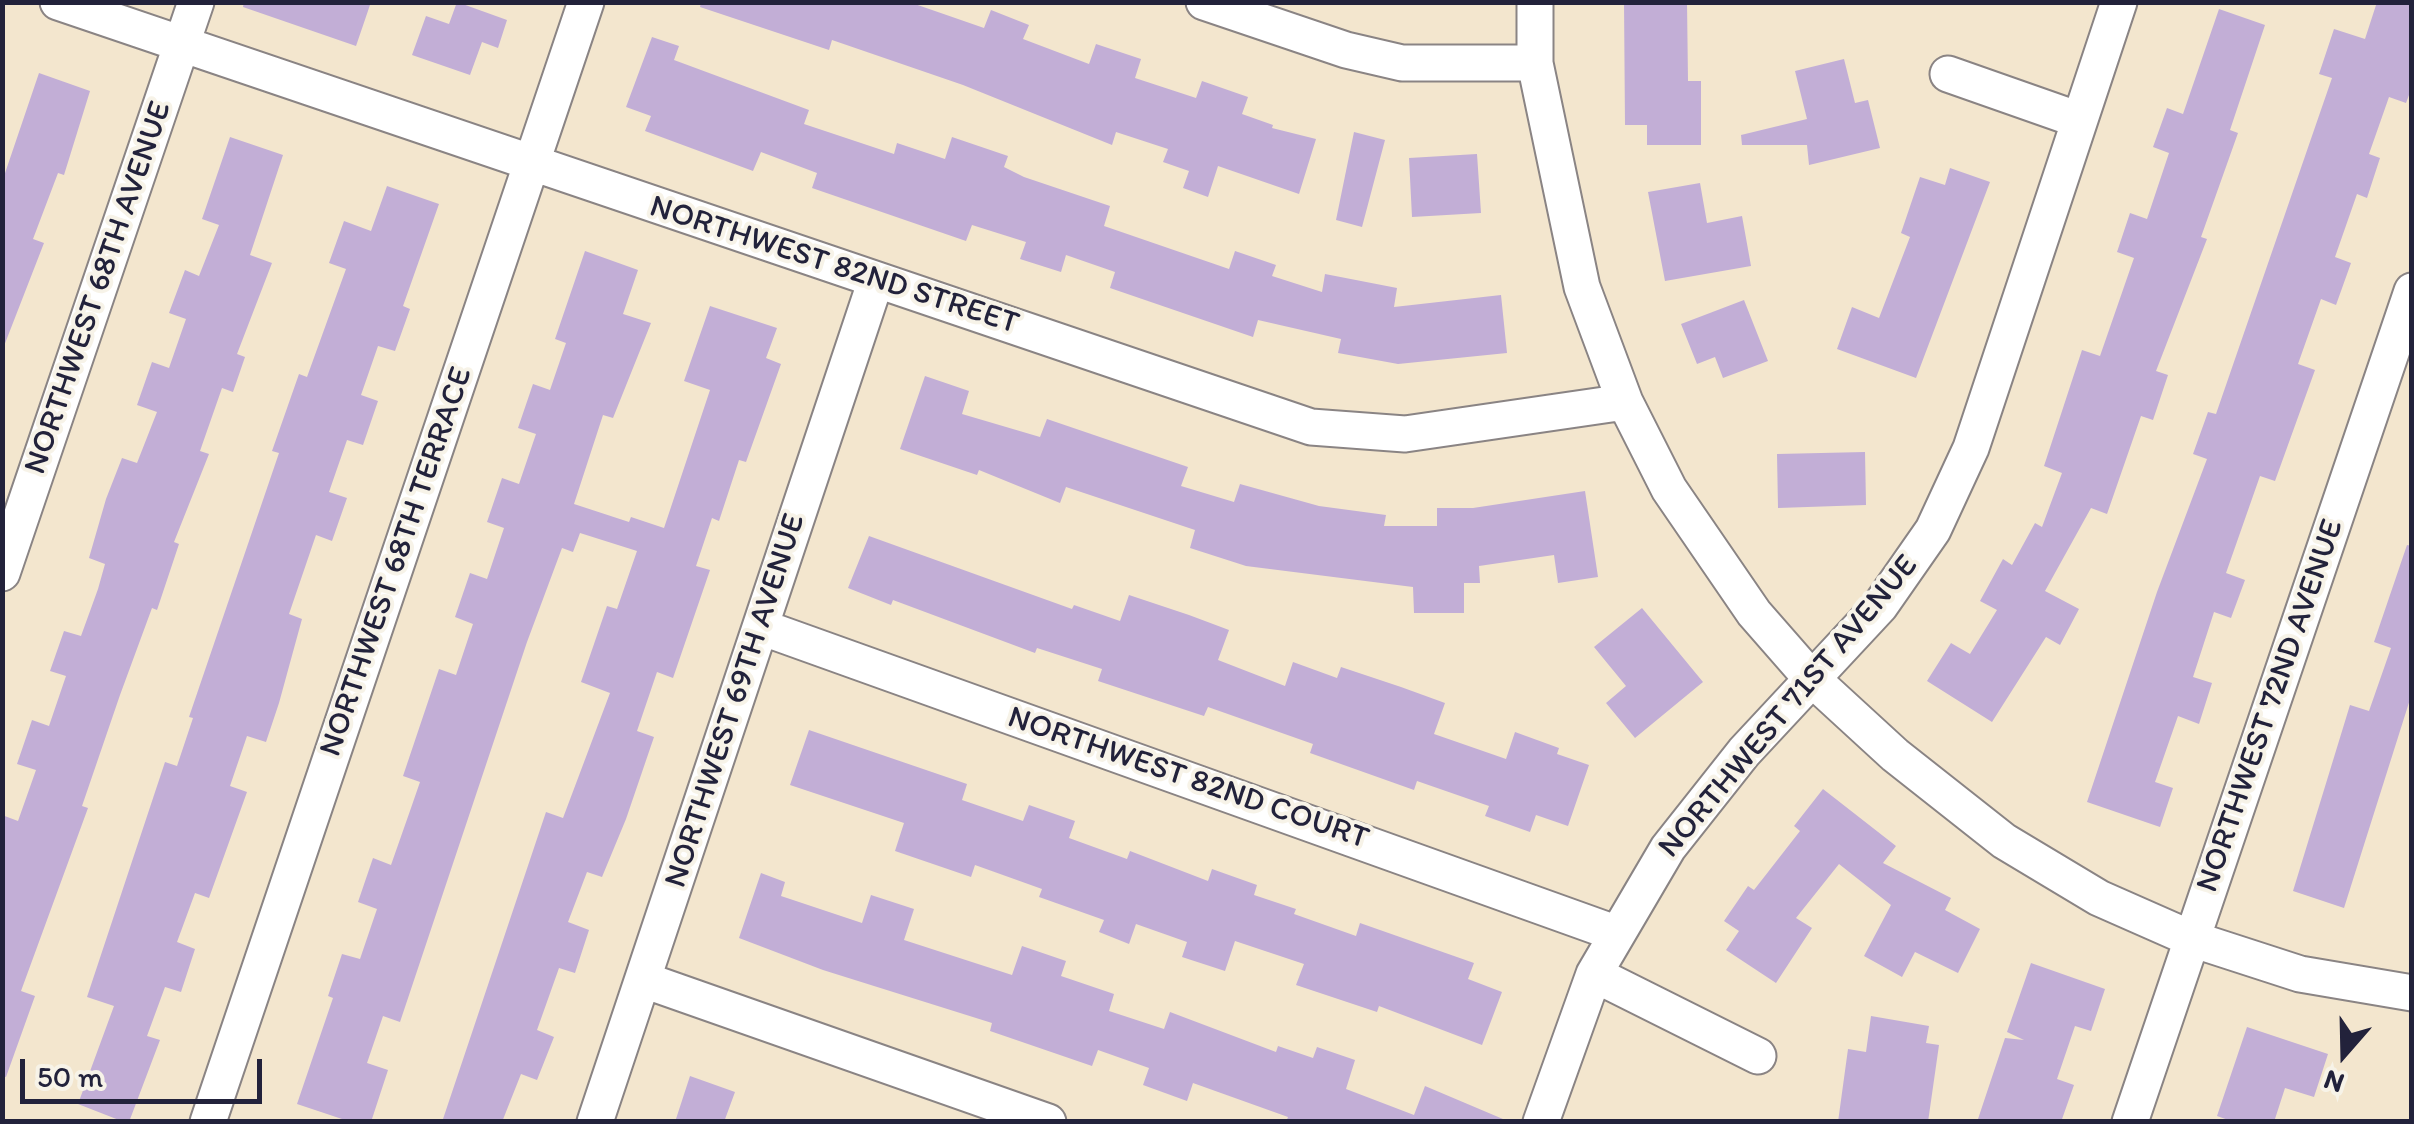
<!DOCTYPE html>
<html>
<head>
<meta charset="utf-8">
<style>
  body { margin:0 }
  #map { position:relative; width:2414px; height:1124px; overflow:hidden; background:#f3e6ce; font-family:Itim,sans-serif }
  canvas { display:block }
  .frame { position:absolute; inset:0; border:5px solid #22223b; pointer-events:none }
  .north { position:absolute; left:2294px; top:1004px; width:100px; height:100px; -webkit-text-stroke:8px #f7f3e8; paint-order:stroke; rotate:200deg; font-size:28px; font-weight:700; line-height:40px; text-align:center; color:#22223b }
  .north::after { content:''; display:block; margin:auto; width:35px; height:45px; background:#22223b; clip-path:polygon(50% 0,100% 100%,50% 72%,0 100%) }
  .scale { position:absolute; left:20px; top:1059px; width:242px; height:45px; box-sizing:border-box; border:5px solid #22223b; border-top:0; padding-left:12px; font-size:30px; line-height:35px; white-space:nowrap; color:#22223b; -webkit-text-stroke:8px #f7f3e8; paint-order:stroke }
</style>
</head>
<body>
<div id="map">
<canvas width="2414" height="1124"></canvas>
<div class="frame"></div>
<div class="north">N</div>
<div class="scale">50 m</div>
</div>
<script>
const context = document.querySelector('canvas').getContext('2d');
context.lineJoin = 'round';
function paint(path, color) { context.fillStyle = color; context.fill(path, 'evenodd'); }
const poly = rows => new Path2D(rows.map(r => 'M' + r).join(''));
function trace(path, color, width, dash) { context.strokeStyle = color; context.lineWidth = width; context.lineCap = dash ? 'butt' : 'round'; context.setLineDash(dash || []); context.stroke(path); }
function drawText(font, color, halo, rows, align = 'center') {
  context.font = font + ' Itim,sans-serif'; context.lineWidth = 8; context.setLineDash([]); context.textBaseline = 'middle'; context.strokeStyle = halo; context.fillStyle = color; for (const [text, x, y, turn = 0] of rows) {
    context.save(); context.translate(x, y); context.rotate((+turn || 0) * Math.PI / 180); context.textAlign = isNaN(turn) ? turn : align; if (halo) context.strokeText(text, 0, 0); context.fillText(text, 0, 0); context.restore();
  }
}
const building = poly([
  [244,2,371,2,356,46,243,7],
  [457,2,507,20,498,48,482,42,470,75,412,55,426,16,449,24],
  [701,2,909,2,984,28,991,10,1029,25,1023,39,1089,64,1096,44,1141,59,1135,78,1196,98,1202,81,1248,97,1242,114,1273,125,1272,128,1316,139,1299,194,1218,166,1208,197,1183,188,1189,171,1163,162,1168,149,1116,132,1112,145,963,85,832,40,829,50,700,7],
  [1624,2,1687,2,1688,81,1701,81,1701,145,1647,145,1647,125,1625,125],
  [2377,2,2412,2,2412,87,2406,103,2389,97,2369,154,2380,158,2367,198,2357,194,2335,257,2351,263,2336,305,2321,299,2298,364,2315,370,2275,481,2260,476,2226,573,2245,580,2231,618,2214,612,2193,677,2212,683,2199,724,2178,716,2155,782,2173,788,2160,827,2087,802,2157,592,2207,459,2193,454,2208,412,2216,414,2332,78,2319,74,2334,29,2365,39],
  [2219,9,2265,25,2230,130,2238,133,2201,237,2207,239,2156,371,2168,375,2153,420,2141,416,2107,514,2091,508,2045,591,2079,609,2060,645,2046,637,1992,722,1927,681,1951,643,1970,654,1997,610,1980,601,2003,559,2012,565,2035,523,2042,527,2062,473,2044,466,2082,350,2100,356,2134,258,2117,252,2130,213,2147,219,2169,153,2153,147,2167,108,2183,114],
  [652,37,679,46,674,60,809,110,804,124,894,154,897,143,945,159,952,137,1008,156,1004,167,1024,177,1110,206,1104,226,1229,269,1235,251,1276,265,1272,276,1322,292,1325,274,1397,288,1394,307,1501,295,1507,353,1398,364,1338,353,1341,339,1258,320,1253,337,1110,288,1115,272,1066,255,1061,272,1020,259,1026,242,972,225,966,241,812,188,817,173,761,152,753,171,645,131,651,116,626,107],
  [1844,59,1855,103,1868,100,1880,148,1809,165,1807,145,1742,145,1741,135,1807,119,1795,71],
  [39,73,90,91,64,175,58,173,33,239,44,243,4,346,2,182],
  [1354,132,1385,140,1362,227,1336,220],
  [230,137,283,155,250,255,272,263,237,354,245,357,233,392,222,388,200,451,209,454,174,542,179,544,157,610,152,608,120,695,82,806,88,808,21,991,35,996,6,1077,2,1076,2,815,18,821,36,770,17,764,32,720,49,726,66,676,50,671,64,631,81,636,98,589,105,564,89,558,106,499,122,458,137,463,157,412,137,405,152,362,169,368,186,319,169,313,185,270,199,276,219,225,202,219],
  [1477,154,1481,213,1412,217,1409,158],
  [1950,168,1990,182,1916,378,1837,349,1852,307,1879,318,1910,237,1901,233,1920,177,1945,185],
  [1700,183,1707,223,1742,216,1751,266,1665,281,1648,192],
  [387,186,439,204,403,306,410,309,395,351,378,346,361,395,378,401,363,445,347,440,329,492,347,498,332,541,316,535,289,614,302,619,279,703,266,742,247,736,230,786,247,792,209,898,195,893,177,942,195,949,181,992,165,987,147,1036,160,1040,129,1122,124,1122,78,1104,114,1006,87,997,165,762,177,766,193,718,189,717,279,453,272,451,299,374,307,377,346,269,329,263,344,221,371,231],
  [585,251,638,270,623,314,651,323,613,418,603,415,574,504,629,522,631,517,664,528,710,390,684,381,710,306,777,328,766,358,781,364,746,462,739,460,719,521,712,518,696,566,710,570,673,678,657,672,637,731,654,737,626,819,602,877,587,872,568,922,589,930,575,973,559,968,537,1030,554,1037,537,1080,521,1074,502,1122,442,1122,546,812,563,818,610,693,581,682,607,606,617,609,637,551,580,533,573,552,562,548,527,642,400,1022,383,1016,367,1063,388,1070,371,1122,351,1122,297,1104,333,998,328,996,342,954,360,959,377,909,358,902,373,858,391,865,411,808,420,782,403,776,439,669,456,675,473,624,455,617,470,573,487,579,504,528,487,522,502,478,519,484,536,434,518,428,533,384,550,390,566,343,555,339],
  [1744,300,1768,361,1723,378,1715,357,1697,364,1681,324],
  [925,376,969,391,962,414,1040,437,1047,419,1188,467,1181,486,1234,502,1240,484,1319,506,1386,515,1384,526,1437,526,1437,508,1473,508,1585,491,1598,577,1558,583,1554,555,1479,566,1480,583,1464,583,1464,613,1414,613,1413,587,1246,566,1190,548,1195,530,1066,487,1060,503,979,470,977,475,900,449],
  [1865,452,1866,505,1778,508,1777,454],
  [869,536,1072,609,1074,605,1120,621,1129,595,1189,615,1229,630,1218,660,1285,686,1293,662,1337,678,1341,667,1401,687,1445,703,1434,734,1506,759,1515,732,1559,748,1557,754,1589,765,1568,826,1536,815,1530,832,1485,816,1489,806,1417,781,1414,790,1310,753,1313,744,1208,707,1204,716,1098,681,1102,669,1037,648,1035,653,893,600,891,605,848,588],
  [2407,545,2412,546,2412,693,2344,908,2293,891,2350,705,2369,711,2391,648,2374,642],
  [1642,608,1703,682,1635,738,1606,703,1626,686,1594,647],
  [809,730,967,784,962,800,1023,821,1029,805,1075,821,1069,838,1127,859,1130,851,1208,881,1212,869,1257,885,1254,895,1296,909,1294,914,1356,936,1360,923,1474,963,1468,979,1502,992,1482,1045,1379,1006,1377,1012,1296,985,1304,964,1235,941,1225,971,1182,957,1187,942,1136,924,1129,944,1099,932,1104,920,1039,897,1042,889,975,865,971,877,895,851,904,823,790,785],
  [1823,789,1896,846,1883,863,1951,898,1945,910,1980,929,1958,973,1915,952,1902,977,1864,956,1891,905,1839,864,1796,918,1812,928,1776,983,1726,950,1739,931,1724,921,1748,886,1754,890,1800,831,1794,826],
  [761,873,785,882,781,896,862,923,871,895,914,909,904,940,1012,975,1022,946,1066,961,1061,976,1114,994,1109,1011,1164,1029,1170,1012,1276,1052,1278,1046,1313,1058,1317,1047,1355,1060,1346,1089,1414,1115,1425,1086,1510,1122,1286,1122,1288,1117,1193,1083,1187,1101,1143,1085,1149,1068,1098,1050,1092,1066,990,1031,992,1023,823,970,739,938],
  [2031,963,2105,989,2091,1031,2075,1026,2057,1079,2074,1085,2061,1122,1977,1122,2005,1038,2024,1040,2007,1032],
  [1871,1016,1929,1026,1926,1043,1939,1045,1928,1122,1838,1122,1848,1049,1866,1052],
  [2247,1027,2328,1054,2314,1097,2285,1088,2274,1122,2234,1122,2217,1116],
  [690,1076,735,1092,724,1122,675,1122]
]);
const minor = poly([
  [58,2,1311,427,1405,434,1625,402],
  [1204,2,1346,50,1402,63,1535,63],
  [1535,2,1535,63,1582,287,1625,402,1669,489,1754,613,1810,677,1895,755,2004,841,2099,898,2192,939,2300,974,2412,993],
  [1948,74,2079,120],
  [2,573,196,2],
  [761,627,1615,933],
  [1594,974,1758,1056],
  [644,980,1048,1122],
  [208,1122,586,2],
  [595,1122,876,280],
  [1541,1122,1594,974,1668,848,1744,752,1880,606,1933,530,1971,448,2119,2],
  [2130,1122,2412,291]
]);
const streetNames = [
  ["NORTHWEST 82ND STREET",834,266,18],
  ["NORTHWEST 68TH AVENUE",99,288,-71],
  ["NORTHWEST 68TH TERRACE",397,562,-71],
  ["NORTHWEST 69TH AVENUE",736,701,-72],
  ["NORTHWEST 72ND AVENUE",2271,706,-71],
  ["NORTHWEST 71ST AVENUE",1789,707,-50],
  ["NORTHWEST 82ND COURT",1188,779,19]
];
paint(building, '#c2aed6');
trace(minor, '#8a8484', 39);
trace(minor, '#fff', 35);
drawText('32px', '#22223b', '#f7f3e8', streetNames);
</script>
</body>
</html>
